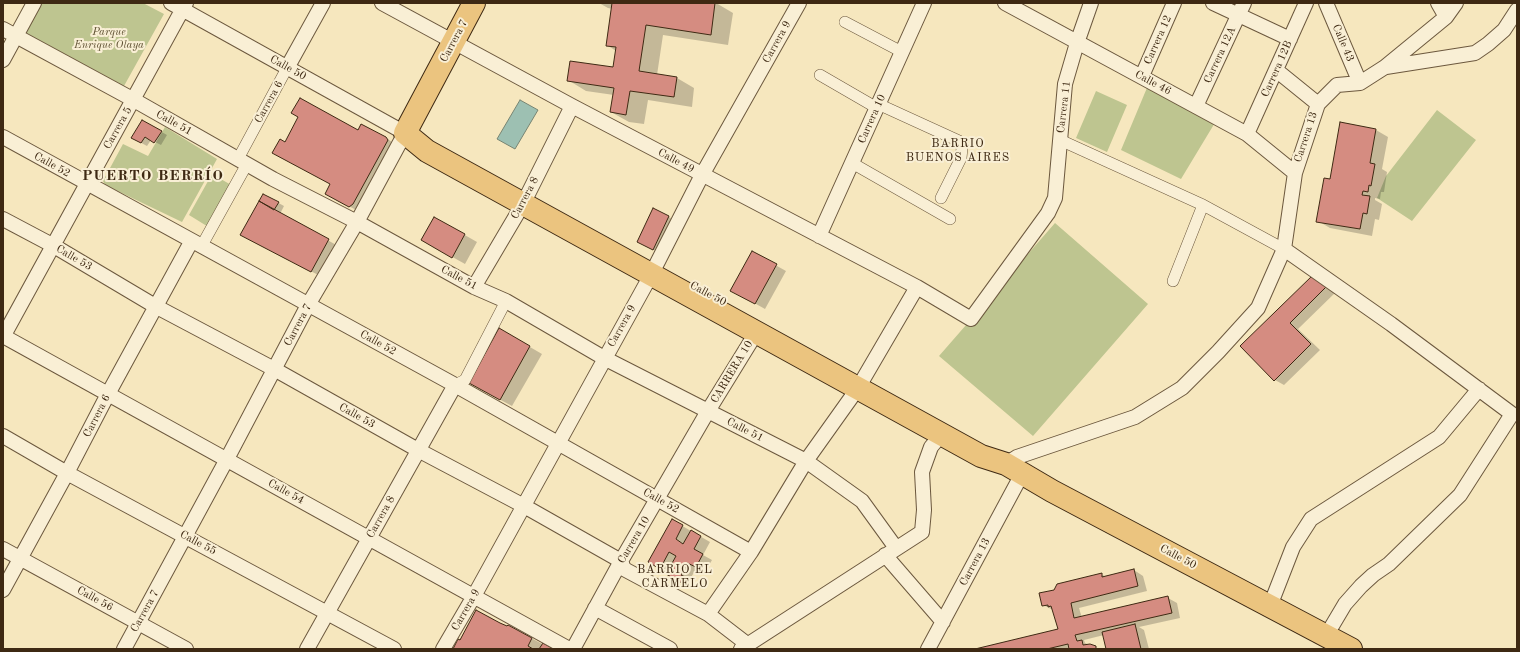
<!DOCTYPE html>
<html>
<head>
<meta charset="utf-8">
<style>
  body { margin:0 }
  #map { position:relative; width:1520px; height:652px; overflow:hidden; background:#f6e7be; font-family:"Old Standard TT",serif }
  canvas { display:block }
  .frame { position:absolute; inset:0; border:4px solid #3e2913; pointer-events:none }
</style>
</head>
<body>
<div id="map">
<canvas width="1520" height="652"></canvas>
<div class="frame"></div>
</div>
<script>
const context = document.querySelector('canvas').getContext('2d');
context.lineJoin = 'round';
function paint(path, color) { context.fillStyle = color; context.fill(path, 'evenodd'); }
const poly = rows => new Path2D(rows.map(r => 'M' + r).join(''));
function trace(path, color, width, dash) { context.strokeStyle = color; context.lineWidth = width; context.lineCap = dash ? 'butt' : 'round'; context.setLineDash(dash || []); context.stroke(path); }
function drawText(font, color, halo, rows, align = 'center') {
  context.font = font + ' "Old Standard TT",serif'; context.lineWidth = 4; context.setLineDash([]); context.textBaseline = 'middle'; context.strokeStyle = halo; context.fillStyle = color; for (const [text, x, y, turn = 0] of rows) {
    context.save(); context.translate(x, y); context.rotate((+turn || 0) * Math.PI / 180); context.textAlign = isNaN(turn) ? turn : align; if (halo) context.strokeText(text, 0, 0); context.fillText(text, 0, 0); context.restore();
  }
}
const green = poly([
  [40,3,143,3,164,14,124,86,24,32],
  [1149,83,1216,121,1181,179,1121,150],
  [1096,91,1127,105,1107,152,1076,138],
  [1437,110,1476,140,1412,221,1377,198,1386,176],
  [165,127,217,159,182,222,105,185,103,181,123,144,148,156],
  [212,174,233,186,210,228,189,215],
  [1055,223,1148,304,1033,436,939,356]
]);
const water = poly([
  [520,100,538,110,515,149,497,139,520,100]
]);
const shadow = poly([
  [599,3,716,3,733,13,728,45,663,35,657,75,677,78,694,88,692,107,648,100,644,124,629,122,611,112,614,95,586,91,568,80,613,68,616,51,607,45,613,9,608,8],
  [142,121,167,135,161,145,151,140,147,146,132,138],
  [1340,123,1376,130,1388,137,1382,169,1387,172,1384,192,1381,192,1380,199,1375,198,1375,200,1382,204,1379,220,1375,219,1372,236,1330,228,1318,221,1331,180],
  [359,131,386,138,398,146,362,213,339,201,331,184,285,143],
  [264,195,284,206,280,214,340,247,324,278,253,241],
  [654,210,675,220,659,253,644,245],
  [435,218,477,242,465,264,422,240],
  [752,252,786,271,765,309,731,290],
  [1313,276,1338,290,1298,329,1320,350,1284,385,1275,380,1242,346],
  [499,329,542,354,512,406,482,390],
  [672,520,710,542,703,555,712,560,705,572,697,567,689,581,693,584,691,587,667,574,668,572,649,561],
  [1134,570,1143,576,1147,591,1079,608,1082,618,1168,598,1177,603,1180,618,1139,627,1144,630,1149,649,1107,649,1104,635,1084,640,1085,643,1098,649,980,649,1059,630,1053,610,1043,605,1054,591,1101,574,1106,577],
  [477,611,508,627,508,626,552,649,454,649]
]);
const building = poly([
  [612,3,715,3,711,35,646,25,639,71,677,77,674,97,630,91,626,115,610,112,614,88,567,81,570,61,613,67,616,47,606,46,612,3],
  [300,98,358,130,361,124,386,137,388,140,353,204,349,207,325,194,330,184,272,153,280,139,285,142,298,117,291,113,300,98],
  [142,120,162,131,154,143,145,137,141,143,131,138,142,120],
  [1340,122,1376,129,1370,163,1375,164,1371,186,1369,185,1368,192,1363,191,1362,195,1370,196,1367,214,1363,213,1360,229,1316,222,1324,178,1330,179,1340,122],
  [263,194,279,202,274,210,259,201,263,194],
  [259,201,329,239,311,272,240,235,259,201],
  [653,208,669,216,653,250,637,242,653,208],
  [434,217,465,234,452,258,421,240,434,217],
  [752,251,777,264,755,304,730,291,752,251],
  [1313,275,1329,284,1290,323,1311,344,1274,381,1240,346,1313,275],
  [499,328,530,346,500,400,469,383,499,328],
  [672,519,683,525,676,539,683,544,691,530,701,536,694,549,703,554,696,567,687,563,681,575,685,577,682,583,666,574,676,556,669,552,660,569,648,562,672,519],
  [1134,569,1138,586,1071,603,1074,618,1168,596,1172,613,1075,635,1077,641,1082,640,1083,645,1090,644,1096,646,1096,649,1069,649,1068,644,1047,649,975,649,1058,629,1051,606,1048,607,1048,605,1042,606,1039,593,1054,590,1057,584,1102,573,1102,577,1134,569],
  [476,610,500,623,507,626,508,625,532,638,528,646,533,649,453,649,458,639,460,640,476,610],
  [1135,624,1141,649,1106,649,1102,632,1135,624],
  [543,643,554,649,539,649,543,643]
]);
const pedestrian = poly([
  [845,22,902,52],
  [820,75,877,108],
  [878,104,959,141,962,148,961,158,941,198],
  [1060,140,1203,205,1284,249],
  [238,159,287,68],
  [852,163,950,219],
  [201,247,247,164],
  [1173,281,1203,205],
  [455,385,465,380,506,301]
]);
const minor = poly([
  [382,3,572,106,917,287,971,319,1048,213,1055,198,1065,84,1077,43,1091,3],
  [1005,3,1247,134,1295,173],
  [1213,3,1290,39],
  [1326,3,1360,83],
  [1438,3,1446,17],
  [3,29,134,100,273,179,357,222,474,287,506,301,604,358,806,461,862,501,896,548],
  [3,60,34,3],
  [1386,67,1475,53,1488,44,1504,30,1517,10],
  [287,68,323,3],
  [1276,70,1318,104],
  [1142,76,1174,3],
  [1196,106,1244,3],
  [1247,134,1306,3],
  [3,137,455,385,751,552],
  [3,219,54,246,155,306,274,369,418,450,524,506,621,561,624,569,708,614,747,644],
  [819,236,924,3],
  [1284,249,1391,324,1512,414,1460,495,1389,564,1373,575,1361,586,1345,604,1326,636],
  [474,287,523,204,572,106],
  [3,336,569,649],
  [3,337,186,3],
  [3,436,67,473,394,649],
  [1006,464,1017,457,1135,417,1182,388,1218,352,1258,308,1284,249,1295,173,1318,104,1337,85,1360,83,1385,67,1446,17,1456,3],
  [3,549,186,649],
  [885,555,943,622],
  [3,590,67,473,108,394,191,242],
  [1270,606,1293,547,1311,519,1439,437,1479,389],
  [595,608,670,649],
  [708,614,751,552,806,461,858,388,917,287],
  [124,649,227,459,308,305,357,222,405,133,171,3],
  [307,649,455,385],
  [443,649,474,596,651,275,702,175,799,3],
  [573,649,621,561,708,411,756,333],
  [741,649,922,532,924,510,922,472,931,447,941,435],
  [928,649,1022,474]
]);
const primary = poly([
  [405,133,427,151,981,456,1006,464,1052,491,1351,649],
  [405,133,474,3]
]);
const parkNames = [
  ["Parque",109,32],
  ["Enrique Olaya",109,45]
];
const streetNames = [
  ["Carrera 12",1158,40,-66],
  ["Carrera 7",454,41,-62],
  ["Carrera 9",777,42,-61],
  ["Calle 43",1343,43,67],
  ["Carrera 12A",1220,55,-65],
  ["Calle 50",288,68,29],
  ["Carrera 12B",1277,69,-66],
  ["Calle 46",1153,83,28],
  ["Carrera 6",269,102,-61],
  ["Carrera 11",1064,107,-83],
  ["Carrera 10",872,119,-66],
  ["Calle 51",174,123,29],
  ["Carrera 5",118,128,-61],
  ["Carrera 13",1306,137,-72],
  ["Calle 49",676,161,28],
  ["Calle 52",52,165,29],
  ["Carrera 8",525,198,-62],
  ["Calle 53",74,258,30],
  ["Calle 51",459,278,28],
  ["Calle 50",708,294,28],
  ["Carrera 7",298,325,-62],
  ["Carrera 9",622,326,-61],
  ["Calle 52",378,343,29],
  ["CARRERA 10",732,372,-59],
  ["Carrera 6",97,416,-63],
  ["Calle 53",357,416,29],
  ["Calle 51",745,430,27],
  ["Calle 54",286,492,29],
  ["Calle 52",661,501,29],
  ["Carrera 8",381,517,-61],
  ["Carrera 10",634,540,-60],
  ["Calle 55",198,543,28],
  ["Calle 50",1178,557,28],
  ["Carrera 13",975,562,-62],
  ["Calle 56",95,599,29],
  ["Carrera 9",466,610,-60],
  ["Carrera 7",145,611,-61]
];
const neighbourhoodNames = [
  ["BARRIO",958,144],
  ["BUENOS AIRES",958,158],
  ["BARRIO EL",675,570],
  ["CARMELO",675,584]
];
const districtNames = [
  ["PUERTO BERRÍO",153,176]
];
paint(green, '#bec590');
paint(water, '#9dc0b2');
trace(water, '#778472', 1);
paint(shadow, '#0003');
paint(building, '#d58c81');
trace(building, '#3e2913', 1);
trace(pedestrian, '#6c583e', 12);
trace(minor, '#6c583e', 16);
trace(primary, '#3e2913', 24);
trace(pedestrian, '#f9efd5', 11);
trace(minor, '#f9efd5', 14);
trace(primary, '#ebc47f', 22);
drawText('italic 11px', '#5e5032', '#f9efd5', parkNames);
drawText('11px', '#3e2913', '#f9efd5', streetNames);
context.letterSpacing = '1px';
drawText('12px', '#3e2913', '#f9efd5', neighbourhoodNames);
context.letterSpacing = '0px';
context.letterSpacing = '1px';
drawText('bold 15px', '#3e2913', '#f9efd5', districtNames);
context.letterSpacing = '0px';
</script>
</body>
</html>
